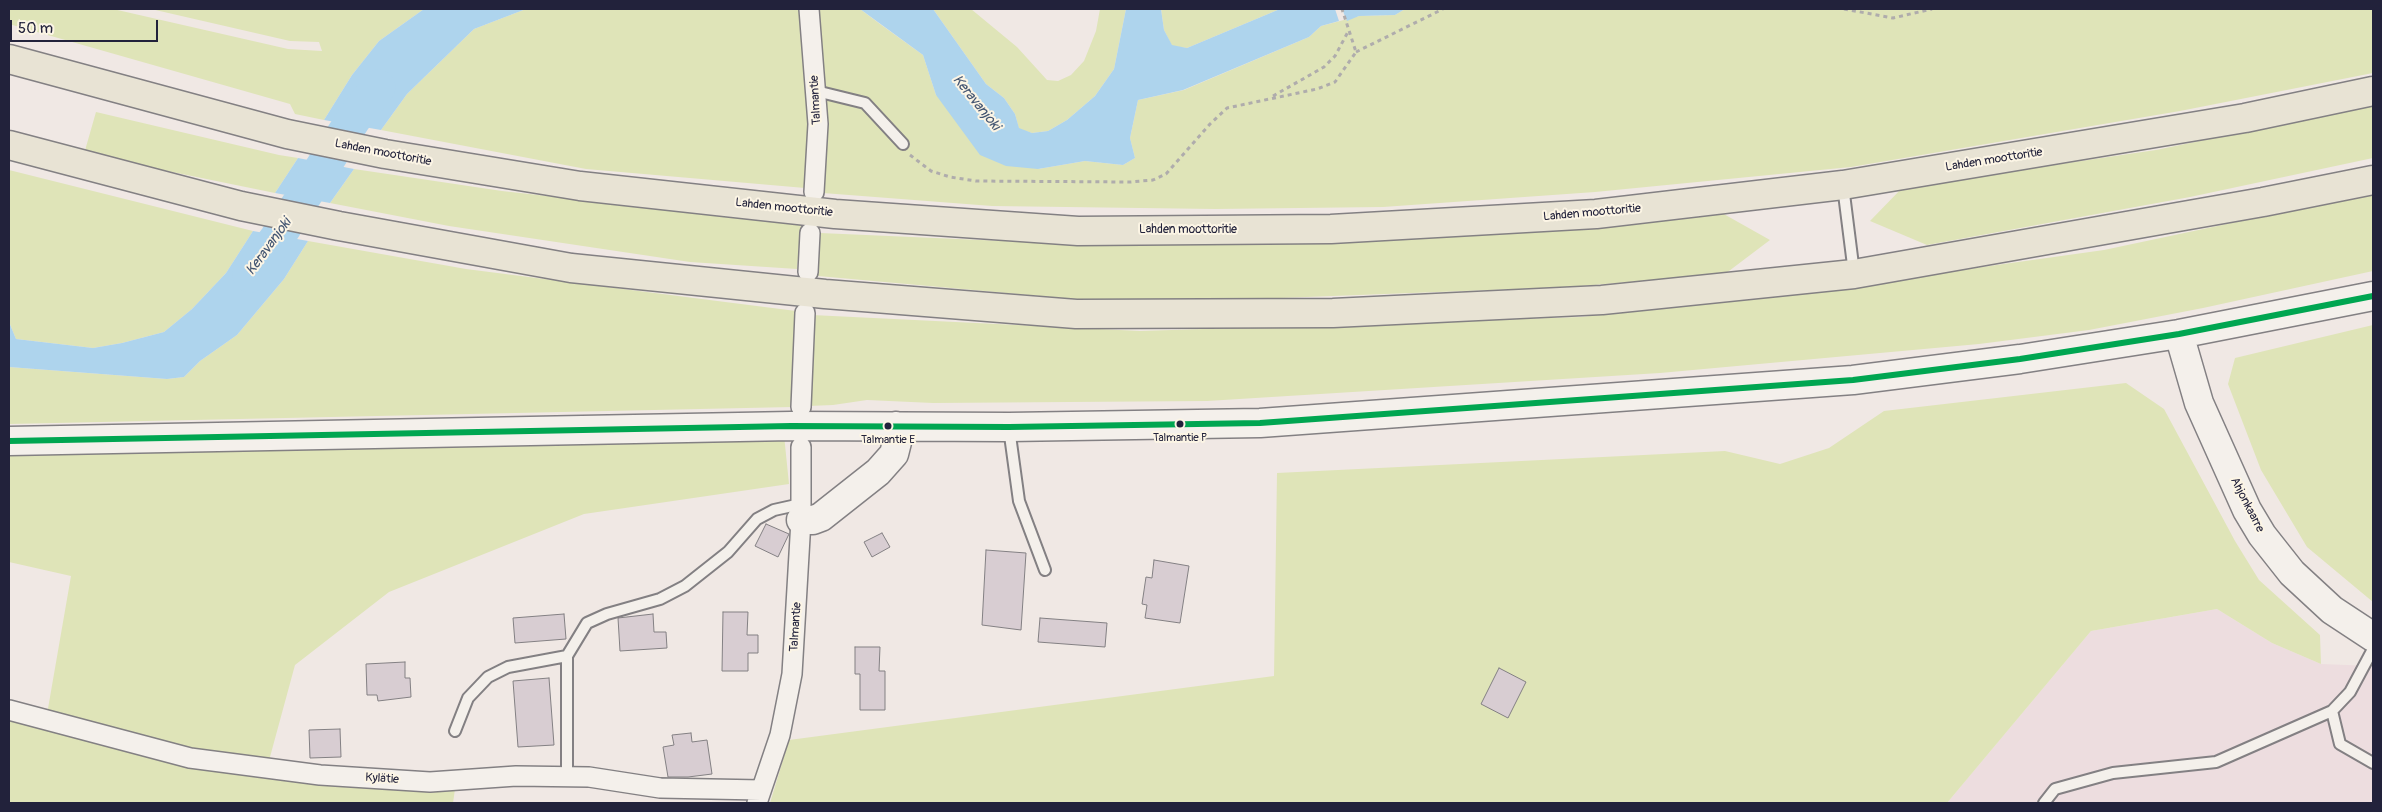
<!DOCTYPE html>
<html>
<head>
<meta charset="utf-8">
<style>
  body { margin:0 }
  #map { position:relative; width:2382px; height:812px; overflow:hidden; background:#f0e8e4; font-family:Pangolin,sans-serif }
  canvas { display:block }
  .frame { position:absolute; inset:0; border:10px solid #22223b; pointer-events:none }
  .scale { position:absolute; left:10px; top:20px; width:148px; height:22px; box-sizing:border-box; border:2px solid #22223b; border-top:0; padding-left:6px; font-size:15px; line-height:18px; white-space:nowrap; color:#22223b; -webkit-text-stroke:4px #fcf5e5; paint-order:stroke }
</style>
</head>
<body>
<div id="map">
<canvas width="2382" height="812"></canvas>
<div class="frame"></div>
<div class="scale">50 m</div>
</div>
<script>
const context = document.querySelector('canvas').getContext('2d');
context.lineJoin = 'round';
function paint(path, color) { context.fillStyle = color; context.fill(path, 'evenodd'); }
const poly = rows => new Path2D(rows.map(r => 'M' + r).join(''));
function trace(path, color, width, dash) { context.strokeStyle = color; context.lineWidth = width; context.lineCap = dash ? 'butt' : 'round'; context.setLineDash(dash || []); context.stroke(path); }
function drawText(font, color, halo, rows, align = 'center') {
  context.font = font + ' Pangolin,sans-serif'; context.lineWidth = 4; context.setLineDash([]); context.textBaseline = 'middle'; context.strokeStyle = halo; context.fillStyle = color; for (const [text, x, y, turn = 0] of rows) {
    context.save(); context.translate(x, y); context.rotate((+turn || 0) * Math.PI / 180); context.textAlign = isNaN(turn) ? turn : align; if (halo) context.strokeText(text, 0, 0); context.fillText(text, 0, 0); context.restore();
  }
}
const built = poly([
  [2217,609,2272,643,2321,664,2373,666,2373,803,1947,803,2091,631]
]);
const green = poly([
  [9,9,113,9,288,49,322,51,319,42,290,41,151,9,424,9,379,41,352,75,324,120,295,114,290,104,9,24],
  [526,9,800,9,808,118,805,188,586,169,381,130,407,94,474,29],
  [819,9,860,9,880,24,923,55,936,95,1038,169,1085,161,1123,165,1135,158,1130,138,1138,100,1184,90,1309,37,1321,26,1359,16,1395,15,1405,9,2373,9,2373,73,2180,111,1851,167,1595,192,1383,207,1215,209,992,206,823,193,826,92],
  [933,9,971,9,1017,47,1047,80,1058,81,1071,75,1084,61,1096,31,1100,9,1126,9,1114,69,1095,96,1067,120,1048,131,1032,133,1019,129,1015,114,1004,98,986,84],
  [1161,9,1280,9,1187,48,1172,46,1164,30],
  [2373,105,2373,158,2190,197,1927,245,1870,221,1903,187,2156,150],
  [96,112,279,155,298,158,275,193,84,154],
  [354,169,502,191,801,224,797,269,690,262,449,226,330,203],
  [9,170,253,231,226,273,192,309,164,332,122,343,93,348,16,339,9,322],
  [2373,193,2373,271,2203,308,2089,330,1979,344,1660,373,1207,401,933,403,867,400,833,405,808,406,812,315,1140,331,1581,317,1818,290,2104,250],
  [1722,213,1770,240,1725,274,1569,287,1280,298,1084,300,818,276,820,233,1096,245,1480,235],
  [308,241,466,269,796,311,792,407,9,424,9,367,167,379,184,377,200,361,237,335,284,279],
  [2373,325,2373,602,2307,547,2261,470,2228,384,2235,358],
  [2126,383,2164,409,2235,541,2259,580,2320,635,2321,664,2272,643,2217,609,2091,631,1947,803,770,803,789,740,1274,676,1277,473,1725,451,1780,464,1829,448,1884,411],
  [784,435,789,484,584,514,389,592,295,665,267,768,46,720,71,576,9,562,9,453],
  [9,719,190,764,455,789,453,803,9,803]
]);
const water = poly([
  [424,9,526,9,474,29,407,94,381,130,324,120,352,75,379,41],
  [860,9,933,9,986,84,1004,98,1015,114,1019,128,1032,133,1048,131,1067,120,1095,96,1114,69,1126,9,1161,9,1164,30,1172,45,1187,48,1280,9,1335,9,1339,21,1321,26,1309,37,1183,90,1138,100,1130,138,1135,158,1123,165,1085,161,1038,169,1006,166,980,155,936,95,923,55],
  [1342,9,1405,9,1395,15,1359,16,1347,21],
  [298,158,354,169,330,203,275,193],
  [253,231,308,241,284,279,237,335,200,361,184,377,167,379,9,367,9,322,16,339,93,348,122,343,164,332,192,309,226,273]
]);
const river = poly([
  [250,275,277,238,353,120,378,87]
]);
const building = poly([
  [766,524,789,534,778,557,755,546,766,524],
  [882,533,890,547,872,557,864,542,882,533],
  [986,550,1026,553,1021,630,982,625,986,550],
  [1154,560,1189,566,1180,623,1145,618,1147,605,1142,604,1146,577,1152,578,1154,560],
  [723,612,748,612,747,635,758,635,758,653,748,653,748,671,722,671,723,612],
  [564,614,566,639,515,643,513,618,564,614],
  [653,614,654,632,666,632,667,648,620,651,618,618,653,614],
  [1040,618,1107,623,1105,647,1038,642,1040,618],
  [855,647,880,647,879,671,885,671,885,710,860,710,860,674,855,674,855,647],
  [405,662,405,678,410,678,411,697,378,701,377,695,367,695,366,664,405,662],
  [1499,668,1526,682,1508,718,1481,704,1499,668],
  [549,678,554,745,518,747,513,681,549,678],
  [340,729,341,757,310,758,309,730,340,729],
  [691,733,692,742,707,740,712,774,688,777,668,777,663,747,674,745,672,735,691,733]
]);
const path = poly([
  [1844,9,1893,18,1932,9],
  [1356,52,1443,9],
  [1273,96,1324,67,1335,56,1349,30],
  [910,155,931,171,950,177,976,181,1130,182,1153,180,1166,174,1210,124,1227,108,1317,89,1335,82,1356,52,1342,9]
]);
const lane = poly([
  [816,91,865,103,903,144],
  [1843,186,1854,273],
  [1009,428,1019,501,1045,570],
  [2332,711,2340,744,2373,763],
  [455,731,468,698,488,677,508,667,567,656],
  [567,776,567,656,587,623,607,614,660,599,685,586,728,552,757,519,774,510,801,504],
  [2044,803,2055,789,2113,773,2216,762,2332,711,2350,692,2373,649]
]);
const street = poly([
  [809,9,818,124,814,192],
  [808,272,810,233],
  [801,407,805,313],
  [9,710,190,758,320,775,430,782,516,776,589,777,660,788,761,790],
  [757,803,780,735,792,674,801,520,801,447]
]);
const secondary = poly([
  [2179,334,2199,403,2247,510,2262,535,2292,573,2332,610,2373,637],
  [9,441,791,426,1009,427,1260,423,1853,380,2020,359,2179,334,2373,296],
  [801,520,813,520,821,517,878,472,894,454,897,442,896,426]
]);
const highway = poly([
  [9,59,287,134,385,154,580,186,835,214,1078,231,1331,229,1596,214,1843,185,2245,118,2373,91],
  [9,145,241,206,339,226,571,268,825,294,1076,314,1333,313,1602,300,1854,274,2263,202,2373,180]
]);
const bus1 = poly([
  [9,441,791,426,1009,427,1260,423,1853,380,2020,359,2179,334,2373,296]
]);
const markers = [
  [1180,424,4.5,"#22223b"],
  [888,426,4.5,"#22223b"]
];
const busNames = [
  ["Talmantie P",1180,438],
  ["Talmantie E",888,440]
];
const streetNames = [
  ["Talmantie",816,100,-93],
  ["Lahden moottoritie",383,153,11],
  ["Lahden moottoritie",1994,160,-9],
  ["Lahden moottoritie",784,208,6],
  ["Lahden moottoritie",1592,213,-5],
  ["Lahden moottoritie",1188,230],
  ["Ahjonkaarre",2247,505,63],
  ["Talmantie",796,627,-86],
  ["Kylätie",382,779,4]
];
const waterNames = [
  ["Keravanjoki",976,103,51],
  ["Keravanjoki",269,247,-54]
];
paint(built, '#eddddf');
paint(green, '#dfe4b8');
paint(water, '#aed4ed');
trace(river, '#aed4ed', 35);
paint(building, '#d8cdd2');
trace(building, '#838083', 1);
trace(lane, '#838083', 14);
trace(street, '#838083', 22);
trace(secondary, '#838083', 31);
trace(highway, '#838083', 31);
trace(path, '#afacac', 3, [4, 4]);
trace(lane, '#f4f0eb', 10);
trace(street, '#f4f0eb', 19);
trace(secondary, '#f4f0eb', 28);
trace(highway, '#e8e3d4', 28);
trace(bus1, '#00a651', 6);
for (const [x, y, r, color] of markers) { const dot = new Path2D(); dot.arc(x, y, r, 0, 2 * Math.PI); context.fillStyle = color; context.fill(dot); trace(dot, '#fcf5e5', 2); }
drawText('11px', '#22223b', '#fcf5e5', busNames);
drawText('12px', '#22223b', '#fcf5e5', streetNames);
drawText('italic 14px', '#435572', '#fcf5e5', waterNames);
</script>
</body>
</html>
